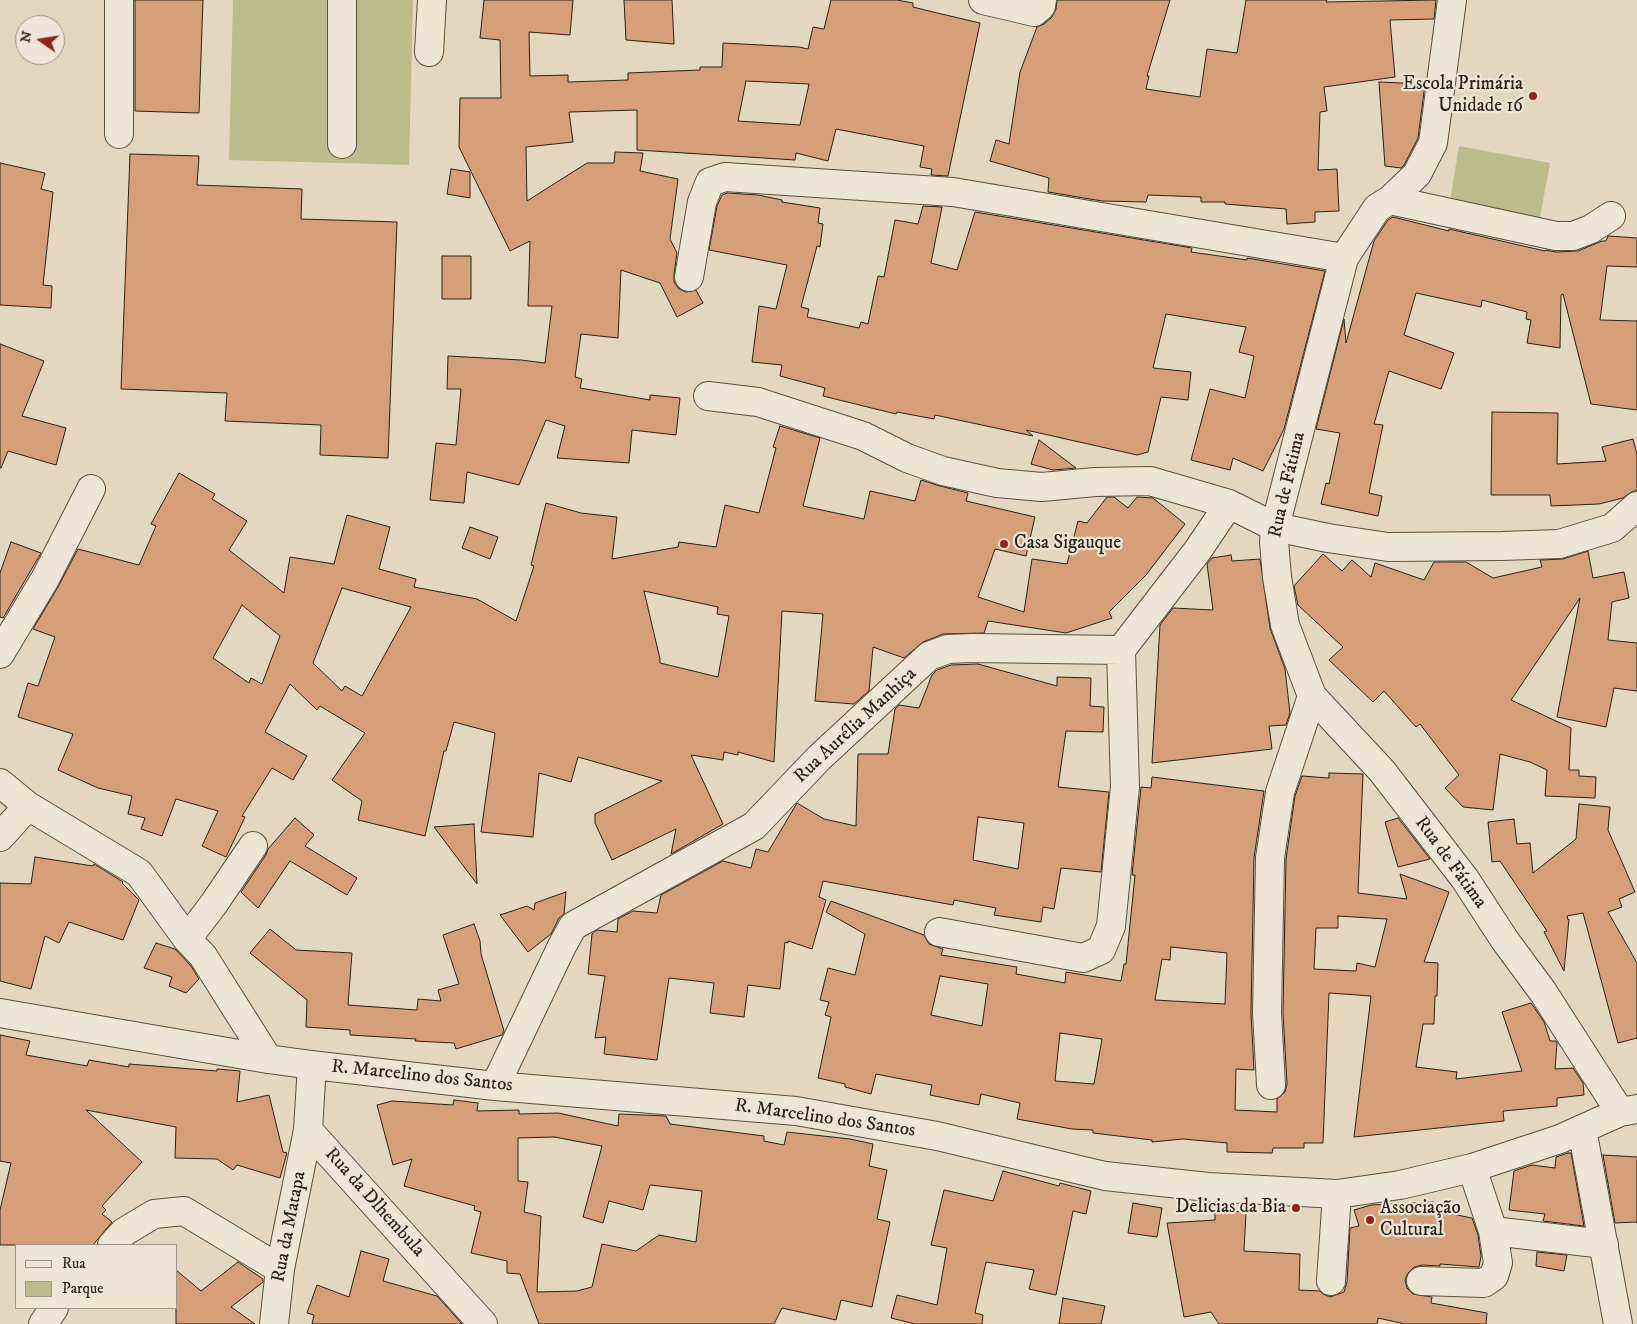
<!DOCTYPE html>
<html>
<head>
<meta charset="utf-8">
<style>
  body { margin:0 }
  #map { position:relative; width:1637px; height:1324px; overflow:hidden; background:#e3d8be; font-family:"IM FELL DW Pica",serif }
  canvas { display:block }
  .legend { position:absolute; left:15px; top:1244px; width:162px; height:65px; box-sizing:border-box; background:#ede6d5; border:1px solid #a09888; margin:0; padding:6px 9px; list-style:none; font-size:15px; color:#2d2214 }
  .legend li { display:flex; align-items:center; gap:10px; height:25px }
  .legend b { width:25px; border:1px solid #a09888 }
  .north { position:absolute; left:15px; top:15px; width:50px; height:50px; box-sizing:border-box; background:#ede6d5; border:1px solid #a09888; border-radius:50%; rotate:283deg; font-size:14px; font-weight:700; line-height:20px; text-align:center; color:#2d2214 }
  .north::after { content:''; display:block; margin:auto; width:18px; height:22px; background:#8f2418; clip-path:polygon(50% 0,100% 100%,50% 72%,0 100%) }
</style>
</head>
<body>
<div id="map">
<canvas width="1637" height="1324"></canvas>
<ul class="legend">
<li><b style="height:6px;background:#ede6d5"></b>Rua</li>
<li><b style="height:14px;background:#bbbc8c"></b>Parque</li>
</ul>
<div class="north">N</div>
</div>
<script>
const context = document.querySelector('canvas').getContext('2d');
context.lineJoin = 'round';
function paint(path, color) { context.fillStyle = color; context.fill(path, 'evenodd'); }
const poly = rows => new Path2D(rows.map(r => 'M' + r).join(''));
function trace(path, color, width, dash) { context.strokeStyle = color; context.lineWidth = width; context.lineCap = dash ? 'butt' : 'round'; context.setLineDash(dash || []); context.stroke(path); }
function drawText(font, color, halo, rows, align = 'center') {
  context.font = font + ' "IM FELL DW Pica",serif'; context.lineWidth = 4.5; context.setLineDash([]); context.textBaseline = 'middle'; context.strokeStyle = halo; context.fillStyle = color; for (const [text, x, y, turn = 0] of rows) {
    context.save(); context.translate(x, y); context.rotate((+turn || 0) * Math.PI / 180); context.textAlign = isNaN(turn) ? turn : align; if (halo) context.strokeText(text, 0, 0); context.fillText(text, 0, 0); context.restore();
  }
}
const green = poly([
  [233,0,413,0,409,165,229,160],
  [1459,146,1550,163,1539,223,1449,207]
]);
const building = poly([
  [135,0,203,0,199,113,135,111,135,0],
  [484,0,573,0,570,35,529,32,530,76,568,75,568,82,628,80,628,73,700,70,700,67,722,67,723,43,799,47,808,49,813,27,824,29,831,0,897,0,913,3,913,7,933,12,980,23,948,176,931,175,932,169,920,167,924,146,836,129,828,161,796,153,795,160,637,150,637,110,569,112,573,142,526,147,527,201,587,163,614,163,615,152,643,153,640,171,678,179,670,239,677,253,674,274,674,282,679,289,686,292,696,290,703,303,677,317,660,283,621,270,618,338,581,334,575,377,582,379,580,388,650,400,650,395,680,398,676,435,632,430,629,463,557,458,565,426,546,420,519,485,467,472,464,503,430,500,436,443,456,445,461,389,447,389,448,356,521,360,545,363,552,306,528,306,530,241,510,251,459,147,460,98,501,98,500,40,480,38,484,0],
  [746,81,809,84,800,125,738,121,746,81],
  [624,0,672,0,674,44,626,40,624,0],
  [1057,0,1170,0,1147,76,1149,76,1146,89,1200,97,1207,49,1237,53,1246,0,1327,0,1326,2,1436,0,1434,19,1390,20,1395,77,1324,87,1327,111,1320,112,1318,170,1337,169,1339,211,1315,212,1315,222,1287,224,1286,209,1225,204,1225,202,1201,202,1201,197,1148,195,1146,202,1102,201,1048,192,1049,178,990,161,996,140,1009,144,1020,72,1037,27,1044,24,1052,17,1056,9,1057,0],
  [1379,82,1425,84,1418,138,1404,165,1401,168,1385,166,1379,82],
  [130,154,199,156,197,185,302,189,301,219,397,222,388,458,320,455,321,425,225,421,227,393,121,389,130,154],
  [0,163,45,173,41,189,53,192,43,285,52,286,51,308,0,305,0,163],
  [451,169,470,172,470,198,447,194,451,169],
  [727,193,758,195,782,200,782,202,820,208,818,223,823,224,820,247,817,246,801,307,809,309,807,317,859,328,861,322,868,324,878,276,884,277,895,220,918,224,923,206,942,207,931,263,957,270,975,212,1192,248,1191,252,1247,260,1247,258,1325,271,1284,429,1263,471,1233,458,1230,470,1191,460,1210,389,1245,398,1254,356,1239,352,1246,327,1166,314,1153,368,1191,372,1188,400,1161,397,1148,452,1137,455,1026,430,1033,436,935,415,934,419,897,412,896,414,823,396,825,388,780,376,782,365,752,362,759,306,776,309,787,265,709,250,717,206,722,195,727,193],
  [1393,217,1449,231,1449,229,1545,251,1545,250,1556,252,1578,251,1602,241,1606,241,1608,236,1637,238,1637,267,1607,266,1600,320,1637,321,1637,410,1591,404,1563,294,1561,295,1560,348,1527,343,1531,320,1526,319,1527,312,1482,300,1481,307,1416,293,1404,335,1454,353,1441,389,1389,371,1374,424,1383,425,1369,493,1382,496,1378,516,1321,504,1326,483,1329,484,1340,433,1316,429,1344,319,1346,343,1374,241,1388,220,1393,217],
  [442,256,471,256,471,299,442,299,442,256],
  [0,344,44,361,22,416,66,428,56,465,8,451,1,468,0,468,0,344],
  [1492,412,1558,413,1557,464,1606,461,1602,447,1633,439,1637,454,1637,491,1633,491,1623,498,1599,504,1551,506,1550,495,1491,495,1492,412],
  [780,426,820,438,803,506,864,519,870,491,915,501,921,480,940,486,968,493,966,501,1035,517,1026,556,995,549,978,597,1024,612,1032,559,1067,564,1078,521,1087,523,1107,497,1114,497,1128,508,1137,497,1153,498,1185,524,1146,575,1109,612,1112,618,1066,633,988,621,984,633,943,634,923,642,904,658,873,647,869,691,854,704,815,701,823,614,782,611,774,762,738,752,738,755,724,752,723,760,691,755,723,824,671,854,676,829,612,860,595,823,595,814,662,781,578,757,571,782,539,773,533,837,481,832,495,733,454,722,446,751,444,751,425,836,358,820,362,801,332,780,365,733,320,706,317,710,290,684,265,732,307,756,293,780,272,768,242,816,245,817,226,857,202,846,218,811,176,799,162,836,141,829,145,818,128,814,132,796,98,788,58,770,73,734,18,717,28,683,38,686,55,637,33,629,58,587,78,549,139,565,156,526,151,524,179,473,215,494,212,499,247,521,229,550,284,593,290,557,334,564,347,515,390,527,379,569,416,579,414,587,477,599,516,621,534,566,531,565,546,503,581,513,617,517,612,559,678,547,679,542,716,547,725,505,759,513,776,448,773,447,780,426],
  [342,588,411,607,362,696,345,686,342,691,313,663,342,588],
  [644,591,718,607,717,614,729,616,718,677,660,663,660,659,644,591],
  [242,605,280,636,262,684,251,678,249,683,213,658,242,605],
  [1039,440,1076,468,1053,470,1031,464,1039,440],
  [470,527,498,537,490,559,462,548,470,527],
  [11,542,41,553,3,618,0,617,0,573,11,542],
  [1588,551,1593,578,1624,572,1629,598,1612,602,1608,640,1637,643,1637,691,1614,688,1606,727,1557,717,1580,598,1511,700,1571,728,1569,770,1579,770,1579,776,1596,777,1595,798,1545,796,1547,770,1530,762,1500,754,1493,810,1463,807,1445,788,1459,775,1420,724,1416,727,1384,691,1373,702,1329,660,1343,647,1298,605,1294,586,1323,554,1342,571,1352,560,1371,577,1375,563,1424,580,1434,562,1466,562,1493,578,1542,567,1540,560,1563,559,1588,551],
  [1231,555,1232,561,1260,559,1270,628,1285,669,1290,713,1286,725,1269,726,1272,749,1152,763,1160,625,1173,608,1213,610,1207,564,1212,558,1231,555],
  [978,664,1057,686,1057,677,1091,678,1090,706,1104,707,1103,732,1066,731,1058,787,1109,792,1101,872,1061,868,1054,909,1043,907,1041,922,994,915,996,908,954,900,953,905,823,881,819,897,826,900,812,949,788,941,788,943,785,942,780,989,748,985,744,1017,710,1013,714,983,669,978,657,1060,604,1054,606,1037,595,1038,605,976,588,974,592,934,597,930,617,932,618,919,633,911,657,913,661,895,723,861,751,868,756,849,768,852,797,803,824,819,856,826,858,754,888,754,895,709,899,705,919,708,932,675,937,670,951,665,978,664],
  [978,817,1024,823,1018,869,973,860,978,817],
  [1329,773,1363,774,1358,893,1407,899,1400,874,1449,892,1424,962,1438,963,1437,996,1435,996,1434,1024,1423,1024,1416,1067,1457,1072,1456,1079,1522,1071,1502,1012,1531,1003,1544,1022,1550,1041,1556,1041,1557,1043,1555,1069,1573,1068,1583,1083,1584,1095,1557,1098,1557,1106,1503,1111,1504,1121,1354,1137,1371,996,1329,993,1323,1143,1304,1143,1304,1148,1273,1148,1272,1153,1227,1152,1227,1143,1183,1139,1152,1142,1152,1140,1093,1133,1093,1130,1072,1129,1017,1119,1020,1103,981,1094,979,1105,930,1095,932,1085,876,1074,871,1094,845,1087,845,1084,818,1078,831,1017,825,1015,829,1002,820,1000,828,968,855,975,865,934,826,912,831,901,924,935,929,944,943,949,941,955,1017,967,1016,974,1065,983,1066,972,1121,981,1124,964,1126,964,1135,875,1132,875,1141,787,1151,788,1152,777,1264,791,1254,858,1251,1013,1254,1070,1236,1069,1235,1110,1277,1112,1277,1099,1285,1092,1287,1084,1283,1013,1286,859,1295,796,1302,776,1329,778,1329,773],
  [1338,916,1387,919,1375,967,1357,963,1356,971,1314,969,1316,928,1338,928,1338,916],
  [1171,947,1227,953,1225,1004,1155,1000,1162,959,1170,960,1171,947],
  [940,976,988,984,982,1026,931,1015,940,976],
  [1060,1033,1102,1039,1094,1084,1055,1081,1060,1033],
  [1579,804,1610,807,1608,830,1635,892,1619,899,1622,907,1608,912,1637,963,1637,1038,1618,1043,1583,913,1567,916,1568,920,1569,919,1564,971,1544,932,1547,931,1500,861,1492,862,1488,822,1514,819,1517,844,1530,843,1533,873,1576,839,1579,804],
  [295,818,314,835,305,846,357,878,347,895,290,861,258,908,241,892,266,855,268,849,295,818],
  [1398,818,1430,859,1398,867,1385,822,1398,818],
  [474,824,477,884,434,827,474,824],
  [35,857,93,866,94,864,123,882,122,883,139,900,123,940,69,922,59,943,45,936,31,989,0,981,0,883,31,884,35,857],
  [566,892,564,914,559,918,551,934,528,952,500,915,527,906,534,910,535,903,566,892],
  [474,924,480,941,481,954,504,1031,502,1035,456,1049,454,1043,415,1041,416,1039,350,1035,350,1030,306,1027,307,1000,250,953,270,929,296,950,352,953,348,1005,417,1010,418,999,441,1001,438,990,459,984,443,935,474,924],
  [156,943,175,949,191,966,199,979,186,993,169,986,172,977,144,968,156,943],
  [0,1035,30,1041,26,1055,87,1066,89,1060,129,1067,129,1064,217,1071,217,1069,240,1071,237,1102,269,1095,283,1152,287,1153,280,1178,237,1165,233,1170,217,1159,175,1158,176,1127,86,1110,142,1162,102,1206,106,1210,102,1214,112,1222,93,1245,0,1245,0,1210,11,1163,0,1161,0,1035],
  [454,1100,478,1103,477,1111,519,1110,519,1114,558,1113,618,1126,619,1114,666,1116,670,1124,764,1136,764,1141,784,1145,787,1132,850,1139,873,1144,869,1166,887,1170,877,1219,890,1222,872,1307,841,1300,836,1320,782,1308,774,1324,539,1324,520,1274,507,1273,507,1261,471,1253,481,1212,474,1210,475,1206,404,1186,412,1159,393,1165,377,1105,392,1101,453,1105,454,1100],
  [554,1137,602,1146,583,1217,603,1223,609,1201,643,1210,650,1185,702,1191,696,1242,659,1235,636,1251,602,1244,592,1287,577,1291,537,1292,541,1216,524,1212,528,1182,518,1181,518,1138,554,1137],
  [1568,1153,1571,1153,1584,1226,1543,1221,1545,1214,1509,1210,1514,1171,1532,1165,1555,1168,1556,1157,1568,1153],
  [1603,1155,1637,1157,1637,1222,1615,1223,1603,1155],
  [1003,1171,1059,1186,1060,1183,1091,1191,1086,1214,1073,1211,1056,1295,1029,1289,1034,1270,986,1262,975,1313,983,1315,982,1324,915,1324,891,1318,897,1295,937,1305,947,1248,931,1245,944,1190,993,1201,1003,1171],
  [1433,1202,1433,1210,1472,1218,1478,1235,1481,1256,1479,1267,1440,1264,1440,1266,1422,1265,1414,1267,1408,1273,1405,1280,1407,1288,1413,1294,1432,1297,1431,1303,1487,1313,1486,1324,1405,1324,1378,1318,1377,1324,1219,1324,1211,1312,1184,1317,1167,1223,1215,1220,1215,1210,1246,1212,1244,1251,1300,1254,1299,1290,1320,1291,1323,1294,1330,1297,1344,1292,1347,1282,1350,1228,1359,1226,1354,1210,1371,1205,1433,1202],
  [1133,1203,1162,1208,1157,1237,1128,1233,1133,1203],
  [361,1251,389,1259,383,1281,437,1296,462,1324,312,1324,314,1315,307,1313,317,1285,349,1297,361,1251],
  [1537,1252,1567,1255,1564,1271,1536,1266,1537,1252],
  [238,1262,263,1279,263,1282,231,1307,255,1324,176,1324,176,1270,201,1291,238,1262],
  [1063,1298,1105,1306,1101,1324,1059,1324,1063,1298]
]);
const minor = poly([
  [342,0,342,144],
  [983,0,1034,12,1041,6,1042,0],
  [1452,0,1433,143,1417,174,1390,200,1377,208,1344,258,1275,527,1274,542,1277,577,1285,625,1312,696,1382,771,1465,879,1504,939,1543,992,1620,1112],
  [429,52,432,0],
  [119,134,119,0],
  [1390,200,1556,236,1573,236,1591,229,1611,216],
  [689,277,702,202,710,182,725,177,953,192,1344,258],
  [708,396,758,402,863,436,907,458,943,471,997,483,1042,487,1095,482,1150,481,1229,504,1275,527,1328,538,1388,547,1502,546,1559,544,1612,528,1637,506],
  [1121,650,1198,550,1229,504],
  [0,654,45,579,91,489],
  [0,783,28,806,139,873,187,939,203,956,268,1059],
  [0,837,28,806],
  [939,932,1083,958,1101,950,1111,926,1125,787,1121,650],
  [187,939,213,905,253,846],
  [0,1013,268,1059,312,1065,495,1086,796,1111,937,1136,1105,1176,1208,1187,1337,1194,1400,1185,1472,1168,1560,1139,1620,1112,1637,1109],
  [1271,1085,1267,1013,1270,858,1280,792,1312,696],
  [495,1086,562,946,573,926,754,826,819,758,929,656,948,649,972,648,1121,650],
  [1582,1129,1618,1324],
  [308,1130,483,1324],
  [1493,1231,1604,1244],
  [112,1245,124,1232,154,1214,184,1211,280,1269],
  [1331,1281,1337,1194],
  [1421,1281,1484,1283,1494,1276,1498,1263,1493,1231,1472,1168],
  [43,1324,54,1308],
  [274,1324,280,1269,308,1130,312,1065]
]);
const markers = [
  [1533,96,5,"#8f2418"],
  [1004,544,5,"#8f2418"],
  [1296,1208,5,"#8f2418"],
  [1370,1220,5,"#8f2418"]
];
const poiNames = [
  ["Escola Primária",1523,85],
  ["Unidade 16",1523,107],
  ["Casa Sigauque",1014,544,"left"],
  ["Delicias da Bia",1286,1208],
  ["Associação",1380,1209,"left"],
  ["Cultural",1380,1231,"left"]
];
const streetNames = [
  ["Rua de Fátima",1288,485,-77],
  ["Rua Aurélia Manhiça",856,726,-43],
  ["Rua de Fátima",1450,863,54],
  ["R. Marcelino dos Santos",422,1077,6],
  ["R. Marcelino dos Santos",825,1119,8],
  ["Rua da Dlhembula",374,1203,48],
  ["Rua da Matapa",290,1227,-79]
];
paint(green, '#bbbc8c');
paint(building, '#d59f7a');
trace(building, '#2d2214', 1);
trace(minor, '#5a503e', 30);
trace(minor, '#ede6d5', 28);
for (const [x, y, r, color] of markers) { const dot = new Path2D(); dot.arc(x, y, r, 0, 2 * Math.PI); context.fillStyle = color; context.fill(dot); trace(dot, '#ede6d5', 2); }
drawText('19px', '#2d2214', '#ede6d5', poiNames, 'right');
drawText('19px', '#2d2214', '#ede6d5', streetNames);
</script>
</body>
</html>
